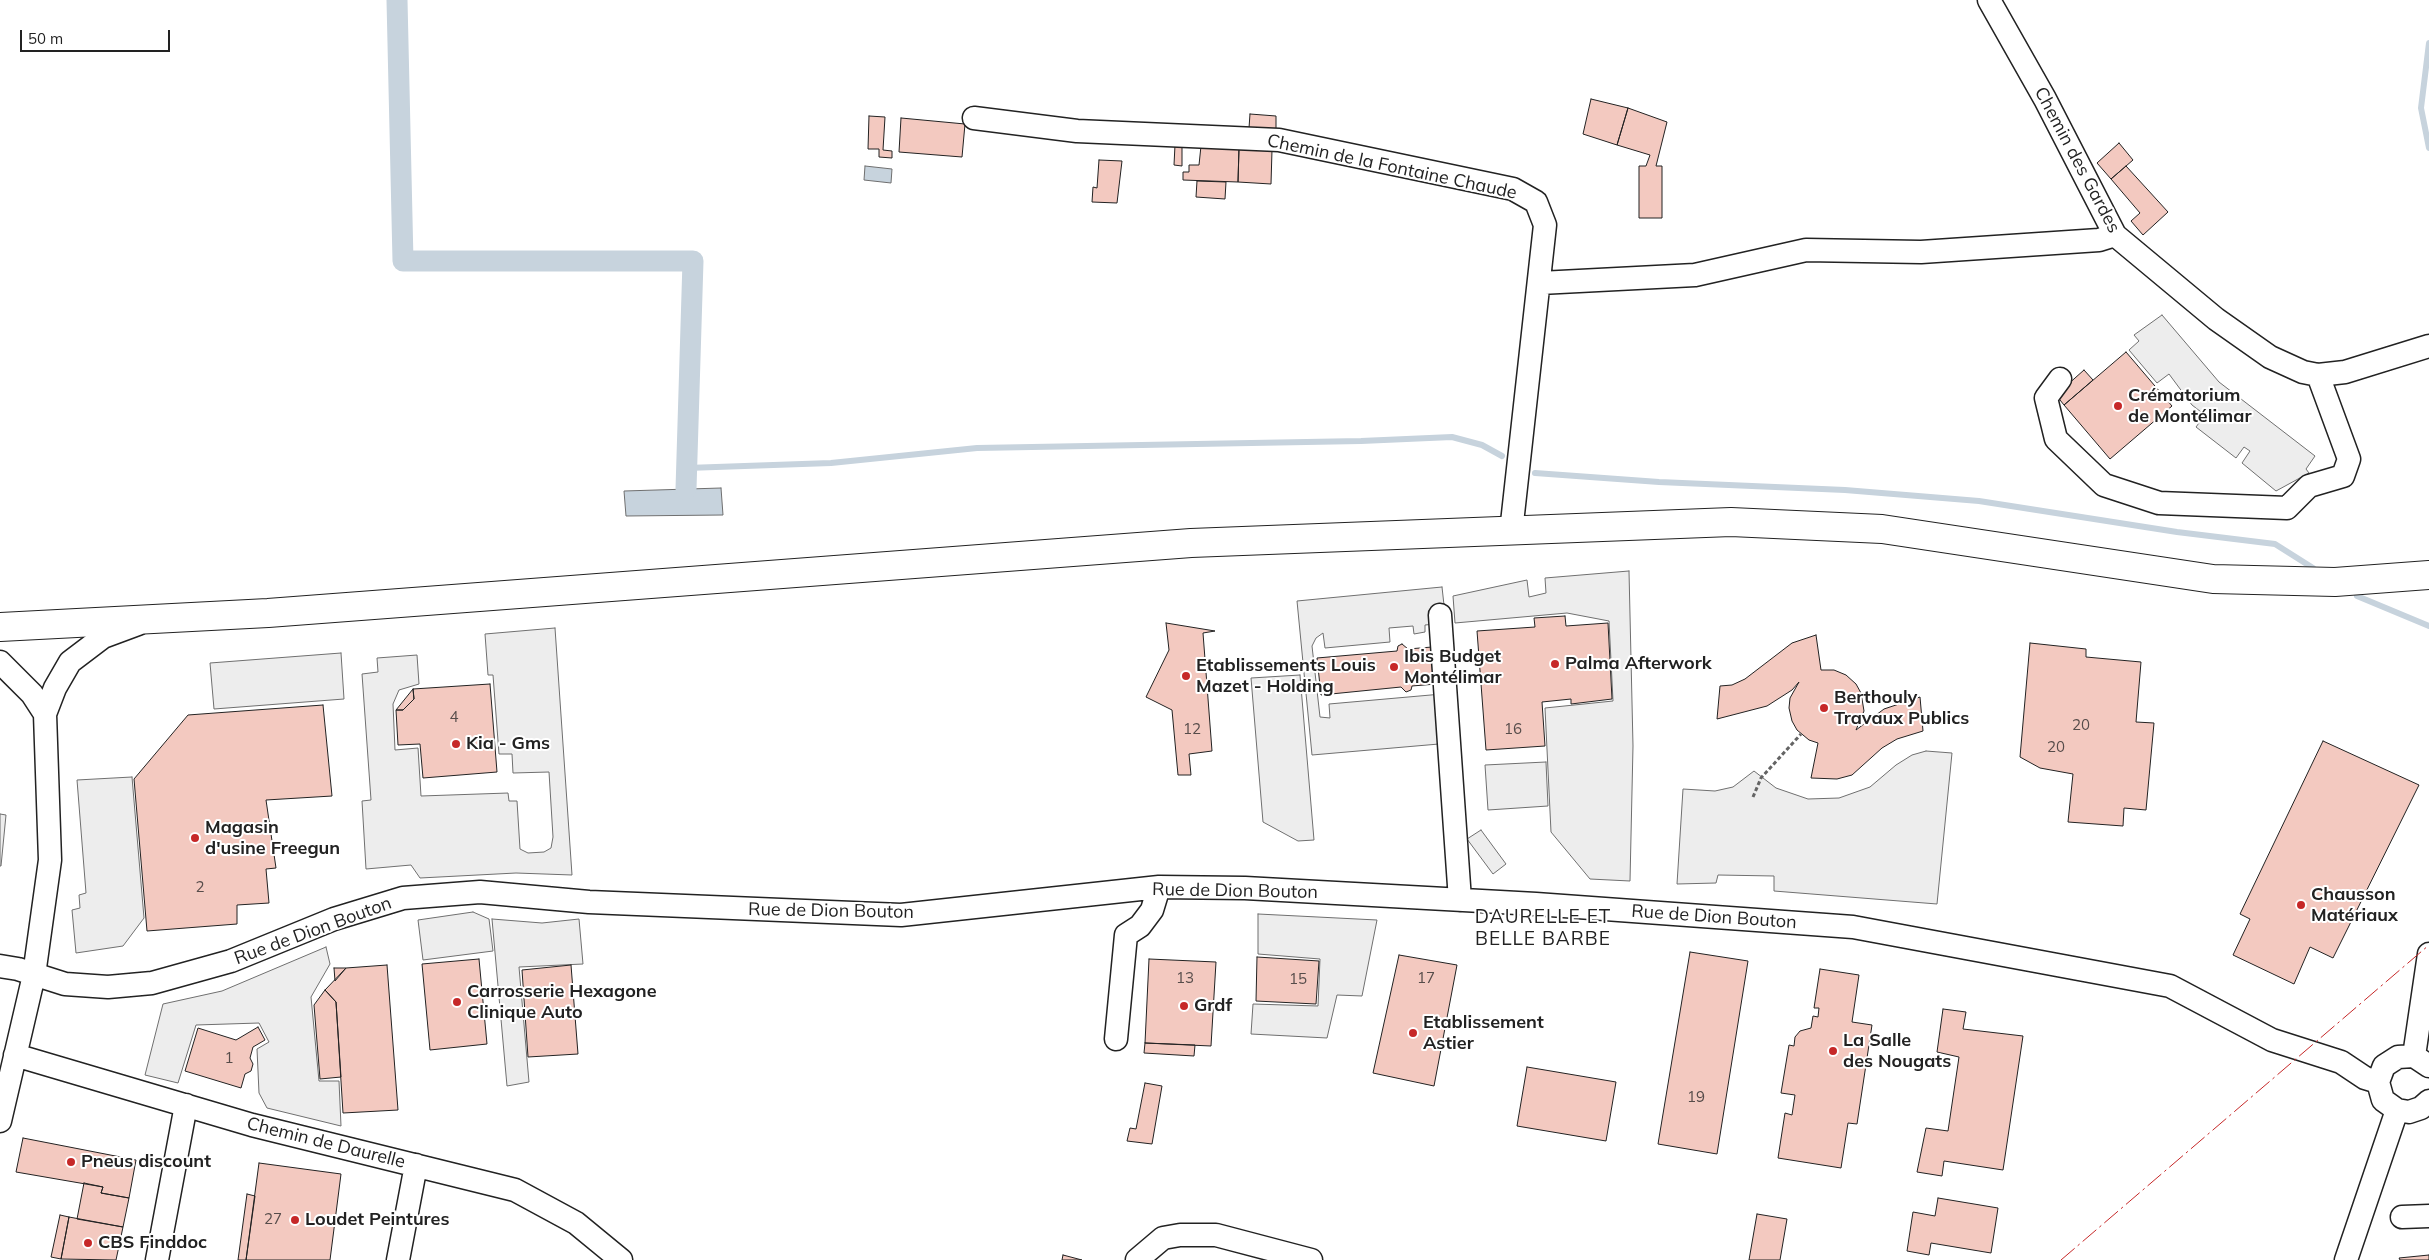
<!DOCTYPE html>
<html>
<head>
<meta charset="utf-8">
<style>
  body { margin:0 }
  #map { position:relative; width:2429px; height:1260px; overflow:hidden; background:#fff; font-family:Mulish,sans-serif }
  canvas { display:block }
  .scale { position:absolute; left:20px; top:30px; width:150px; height:22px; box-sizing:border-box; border:2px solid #222; border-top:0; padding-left:6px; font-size:15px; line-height:18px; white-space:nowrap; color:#222; -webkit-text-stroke:4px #fff; paint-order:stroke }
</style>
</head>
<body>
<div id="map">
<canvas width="2429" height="1260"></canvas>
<div class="scale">50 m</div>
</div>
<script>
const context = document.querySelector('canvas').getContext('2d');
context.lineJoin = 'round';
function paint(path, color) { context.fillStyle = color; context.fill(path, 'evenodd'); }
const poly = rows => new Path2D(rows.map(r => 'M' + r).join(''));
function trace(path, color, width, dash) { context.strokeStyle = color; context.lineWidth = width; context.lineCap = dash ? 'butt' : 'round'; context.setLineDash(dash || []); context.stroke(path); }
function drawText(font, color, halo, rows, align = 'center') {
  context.font = font + ' Mulish,sans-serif'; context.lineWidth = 4; context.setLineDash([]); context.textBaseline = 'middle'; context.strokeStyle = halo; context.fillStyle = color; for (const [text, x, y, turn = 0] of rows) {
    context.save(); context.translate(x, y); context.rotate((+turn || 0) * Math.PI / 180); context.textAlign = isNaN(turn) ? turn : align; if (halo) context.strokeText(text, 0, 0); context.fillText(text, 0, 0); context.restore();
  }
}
const parking = poly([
  [2162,315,2219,382,2315,456,2306,469,2309,473,2276,491,2242,463,2250,451,2244,447,2236,458,2196,427,2205,415,2192,405,2169,374,2157,383,2129,350,2139,341,2134,335,2162,315],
  [1629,571,1633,746,1630,881,1590,879,1551,832,1545,708,1613,701,1609,621,1567,613,1455,623,1453,596,1527,580,1529,597,1546,593,1545,578,1629,571],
  [1442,587,1446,623,1425,625,1425,632,1414,634,1413,626,1389,628,1390,642,1325,648,1323,633,1316,638,1312,646,1320,717,1330,718,1329,704,1442,694,1439,744,1312,755,1297,601,1442,587],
  [555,628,572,875,516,873,420,878,411,865,366,869,362,801,371,800,362,674,378,672,377,658,417,655,419,684,399,690,393,704,395,750,418,748,421,796,508,793,509,801,517,801,520,849,528,853,544,852,551,848,553,837,549,772,513,773,512,754,499,754,493,675,488,675,485,634,555,628],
  [341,653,344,699,214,709,210,663,341,653],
  [1300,675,1314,840,1298,841,1263,822,1251,678,1300,675],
  [1926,751,1952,753,1937,904,1774,891,1774,876,1718,875,1716,883,1677,884,1683,789,1715,791,1733,787,1754,771,1776,788,1808,799,1839,798,1870,787,1896,765,1912,755,1926,751],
  [1546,762,1548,806,1488,810,1485,765,1546,762],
  [132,777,144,918,123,946,76,953,72,910,80,908,79,895,86,893,77,780,132,777],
  [0,814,6,815,1,866,0,866,0,814],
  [1481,830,1506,864,1493,874,1467,839,1481,830],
  [473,912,489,919,493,951,423,960,418,920,473,912],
  [1258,914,1377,920,1362,996,1337,995,1327,1038,1251,1034,1253,1004,1318,1006,1320,959,1258,954,1258,914],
  [492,919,542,923,579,919,583,964,519,967,529,1082,507,1086,492,919],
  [326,947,330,964,311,997,319,1081,339,1081,341,1126,267,1108,259,1093,257,1049,269,1042,259,1023,196,1025,178,1083,145,1075,163,1004,222,991,326,947]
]);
const water = poly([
  [865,166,892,169,891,183,864,180,865,166],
  [721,488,723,515,626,516,624,491,721,488]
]);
const stream = poly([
  [2429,43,2421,108,2429,148],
  [687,468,831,463,977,448,1361,441,1452,437,1482,445,1502,456],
  [1535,473,1659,482,1845,490,1979,501,2177,532,2275,544,2313,568],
  [2357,596,2429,626]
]);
const canal = poly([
  [397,0,403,261,693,261,686,489]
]);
const building = poly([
  [1591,99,1628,108,1617,145,1583,134,1591,99],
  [1628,108,1667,122,1656,166,1662,166,1662,218,1639,218,1639,166,1646,166,1650,155,1617,145,1628,108],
  [1250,114,1276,116,1276,130,1249,128,1250,114],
  [869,116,885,117,883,150,892,151,892,158,879,157,879,149,868,149,869,116],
  [901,118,965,124,962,157,899,152,901,118],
  [2119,143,2133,160,2111,179,2097,163,2119,143],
  [1175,145,1182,145,1182,166,1174,165,1175,145],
  [1201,146,1239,148,1238,182,1183,180,1183,172,1189,172,1189,165,1199,165,1201,146],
  [1239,148,1272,150,1271,184,1238,182,1239,148],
  [1099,160,1122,161,1117,203,1092,202,1093,187,1097,188,1099,160],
  [2126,166,2168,212,2143,235,2131,221,2140,213,2111,179,2126,166],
  [1197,181,1226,182,1225,199,1196,197,1197,181],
  [2126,352,2172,406,2110,459,2064,405,2126,352],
  [2084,370,2093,380,2064,405,2056,395,2084,370],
  [1565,616,1566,626,1608,623,1612,699,1571,704,1571,699,1542,702,1545,746,1486,750,1477,631,1535,627,1534,618,1565,616],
  [1166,623,1215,631,1203,633,1212,751,1189,754,1191,775,1178,775,1172,710,1146,697,1169,650,1166,623],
  [1816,635,1821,670,1834,670,1846,675,1856,684,1861,693,1864,711,1856,730,1884,709,1920,697,1923,731,1897,739,1882,748,1852,775,1837,779,1811,778,1818,743,1809,740,1797,730,1792,721,1789,708,1790,698,1799,682,1792,690,1767,706,1717,719,1720,686,1732,685,1745,679,1792,643,1816,635],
  [2030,643,2086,649,2086,657,2141,662,2136,722,2154,723,2146,810,2124,808,2123,826,2068,822,2073,774,2040,768,2020,757,2030,643],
  [1402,644,1408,649,1432,647,1436,684,1412,686,1411,690,1406,692,1401,687,1321,695,1317,658,1397,651,1398,646,1402,644],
  [490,684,497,772,423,778,420,744,398,745,396,710,403,710,414,699,413,689,490,684],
  [413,689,414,699,403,710,396,710,413,689],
  [323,705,332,796,266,800,276,868,266,869,269,903,237,905,237,924,147,931,134,779,188,715,323,705],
  [2323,741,2419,785,2333,958,2310,947,2294,984,2233,955,2250,919,2240,914,2323,741],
  [1690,952,1748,961,1717,1154,1658,1144,1690,952],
  [1399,955,1457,965,1434,1086,1373,1073,1399,955],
  [1257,957,1319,961,1316,1004,1256,1001,1257,957],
  [479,959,487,1044,430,1050,422,964,479,959],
  [1149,959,1216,962,1211,1046,1145,1043,1149,959],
  [387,965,398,1110,343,1113,336,1002,325,990,346,968,387,965],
  [571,965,578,1054,528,1057,522,970,571,965],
  [334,968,346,968,335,981,334,968],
  [1820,969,1859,975,1852,1022,1872,1025,1857,1124,1848,1123,1841,1168,1778,1158,1785,1113,1792,1115,1795,1095,1781,1093,1789,1045,1794,1046,1795,1037,1800,1031,1811,1028,1813,1016,1818,1017,1819,1008,1814,1008,1820,969],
  [325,990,336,1002,341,1077,320,1079,314,1005,325,990],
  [1943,1009,1966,1012,1963,1029,2023,1036,2003,1170,1944,1161,1942,1176,1917,1172,1926,1128,1948,1131,1959,1057,1937,1052,1943,1009],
  [258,1027,265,1040,253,1047,250,1058,253,1064,251,1071,245,1074,241,1088,185,1071,198,1028,236,1040,258,1027],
  [1145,1043,1195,1045,1194,1056,1144,1053,1145,1043],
  [1527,1067,1616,1082,1606,1141,1517,1126,1527,1067],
  [1145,1083,1162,1086,1152,1144,1127,1141,1130,1128,1136,1129,1145,1083],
  [23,1138,136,1160,129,1198,101,1193,103,1187,16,1172,23,1138],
  [259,1163,341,1174,330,1260,246,1260,259,1163],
  [84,1183,103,1187,101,1193,129,1198,123,1227,77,1219,84,1183],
  [247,1194,255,1196,246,1260,238,1260,247,1194],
  [1938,1198,1998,1208,1991,1253,1931,1243,1929,1255,1907,1251,1913,1212,1935,1216,1938,1198],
  [1757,1214,1787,1219,1780,1260,1749,1260,1757,1214],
  [60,1215,69,1217,61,1259,51,1257,60,1215],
  [69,1217,123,1227,116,1260,61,1259,69,1217],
  [1063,1255,1082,1260,1062,1260,1063,1255],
  [2429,1255,2429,1260,2400,1260,2399,1258,2429,1255]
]);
const path = poly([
  [1753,797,1761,778,1801,734]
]);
const minor = poly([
  [1989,0,2045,99,2115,235,2216,319,2270,357,2303,372,2318,375,2345,372,2429,346],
  [974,118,1077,131,1279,140,1513,189,1536,202,1545,225,1511,532],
  [1540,283,1695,275,1806,250,1921,252,2099,240,2115,235],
  [2060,379,2046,398,2056,439,2104,485,2159,503,2287,508,2309,486,2343,476,2349,459,2318,375],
  [1440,615,1460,900],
  [0,662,32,694,45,714],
  [0,966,18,969,65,984,108,987,152,983,231,961,334,919,403,898,480,892,589,902,901,915,1159,887,1245,888,1536,904,1853,927,2170,986,2272,1040,2341,1062,2365,1078,2378,1082],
  [1116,1039,1126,935,1140,926,1152,910,1159,887],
  [15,1055,252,1125,515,1190,576,1223,621,1260],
  [2414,1056,2429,954],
  [2429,1066,2414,1056,2398,1057,2384,1066,2378,1082,2383,1100,2397,1110,2409,1112,2421,1108,2429,1101],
  [0,1121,34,975,50,860,45,714,55,688,70,662,103,637,138,624],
  [2402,1217,2429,1216],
  [157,1260,186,1105],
  [398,1260,416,1165],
  [1137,1260,1163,1238,1180,1235,1216,1235,1311,1260],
  [2346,1260,2397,1110]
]);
const major = poly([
  [0,627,268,613,1191,543,1731,522,1882,529,2213,579,2335,582,2429,575]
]);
const power = poly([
  [2061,1260,2429,945]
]);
const markers = [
  [2118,406,5,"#c62828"],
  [1555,664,5,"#c62828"],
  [1394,667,5,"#c62828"],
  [1186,676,5,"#c62828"],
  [1824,708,5,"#c62828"],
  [456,744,5,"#c62828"],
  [195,838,5,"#c62828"],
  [2301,905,5,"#c62828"],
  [457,1002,5,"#c62828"],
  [1184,1006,5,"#c62828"],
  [1413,1033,5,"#c62828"],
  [1833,1051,5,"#c62828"],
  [71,1162,5,"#c62828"],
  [295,1220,5,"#c62828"],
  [88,1243,5,"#c62828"]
];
const numberNames = [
  ["4",454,717],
  ["20",2081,725],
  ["12",1192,729],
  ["16",1513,729],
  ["20",2056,747],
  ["2",200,887],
  ["13",1185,978],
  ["17",1426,978],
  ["15",1298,979],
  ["1",229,1058],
  ["19",1696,1097],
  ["27",273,1219]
];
const streetNames = [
  ["Chemin des Gardes",2077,160,62],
  ["Chemin de la Fontaine Chaude",1392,167,12],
  ["Rue de Dion Bouton",1235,891,1],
  ["Rue de Dion Bouton",831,911,1],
  ["Rue de Dion Bouton",1714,917,4],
  ["Rue de Dion Bouton",313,931,-20],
  ["Chemin de Daurelle",326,1143,14]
];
const poiNames = [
  ["Crématorium",2128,396],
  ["de Montélimar",2128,417],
  ["Ibis Budget",1404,657],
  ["Montélimar",1404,678],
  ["Palma Afterwork",1565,664],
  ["Etablissements Louis",1196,666],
  ["Mazet - Holding",1196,687],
  ["Berthouly",1834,698],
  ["Travaux Publics",1834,719],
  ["Kia - Gms",466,744],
  ["Magasin",205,828],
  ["d'usine Freegun",205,849],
  ["Chausson",2311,895],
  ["Matériaux",2311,916],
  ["Carrosserie Hexagone",467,992],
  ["Clinique Auto",467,1013],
  ["Grdf",1194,1006],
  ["Etablissement",1423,1023],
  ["Astier",1423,1044],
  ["La Salle",1843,1041],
  ["des Nougats",1843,1062],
  ["Pneus discount",81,1162],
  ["Loudet Peintures",305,1220],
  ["CBS Finddoc",98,1243]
];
const neighbourhoodNames = [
  ["DAURELLE ET",1543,917],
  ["BELLE BARBE",1543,939]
];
paint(parking, '#ededed');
trace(parking, '#6f6f6f', 1);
paint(water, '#c7d3dd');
trace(water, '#6f6f6f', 1);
trace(stream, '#c7d3dd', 6);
trace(canal, '#c7d3dd', 21);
paint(building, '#f3c9c0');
trace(building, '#222', 1);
trace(minor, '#222', 25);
trace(major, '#222', 30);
trace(path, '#646464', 3, [4, 2.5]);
trace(minor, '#fff', 22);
trace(major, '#fff', 28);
trace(power, '#c62828', 1, [18, 4, 2.5, 4]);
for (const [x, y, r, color] of markers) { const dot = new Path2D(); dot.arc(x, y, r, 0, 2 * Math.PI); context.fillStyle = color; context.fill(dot); trace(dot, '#fff', 2); }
drawText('15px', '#564c4a', null, numberNames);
drawText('18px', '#222', '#fff', streetNames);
drawText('bold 18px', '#222', '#fff', poiNames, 'left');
context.letterSpacing = '1px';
drawText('19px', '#222', '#fff', neighbourhoodNames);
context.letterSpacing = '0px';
</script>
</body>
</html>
